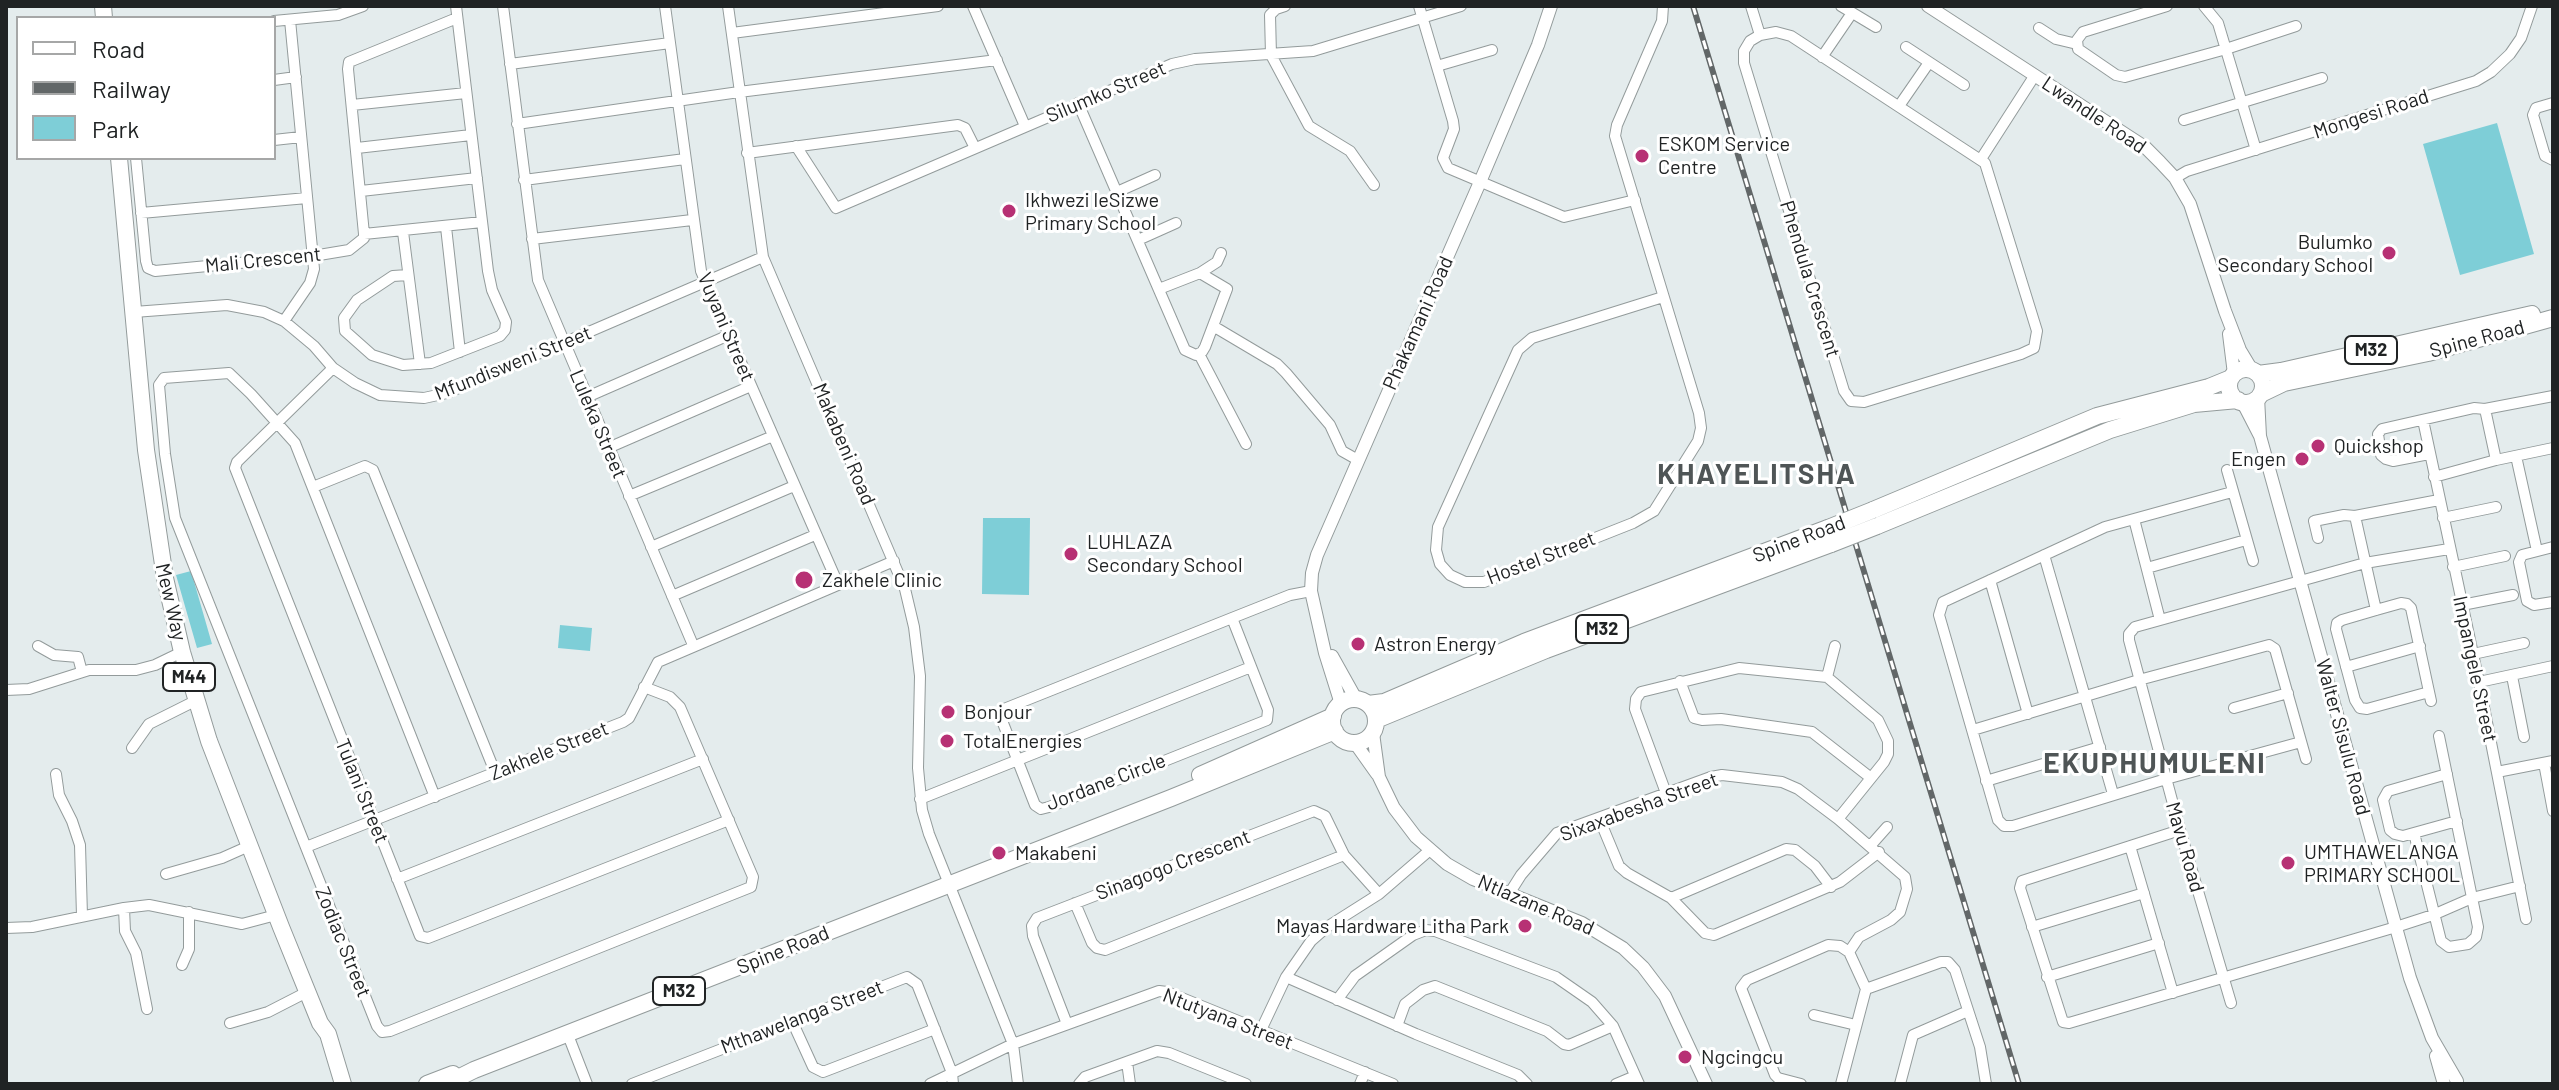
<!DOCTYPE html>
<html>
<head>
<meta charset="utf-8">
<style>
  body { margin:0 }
  #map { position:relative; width:2559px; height:1090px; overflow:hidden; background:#e4eced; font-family:Barlow,sans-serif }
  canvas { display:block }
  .frame { position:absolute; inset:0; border:8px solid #202324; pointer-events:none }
  .legend { position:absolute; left:16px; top:16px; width:260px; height:144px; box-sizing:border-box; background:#fff; border:2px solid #a6a7a7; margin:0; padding:10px 14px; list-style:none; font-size:24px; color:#202324 }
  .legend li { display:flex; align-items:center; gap:16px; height:40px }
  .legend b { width:40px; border:2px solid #a6a7a7 }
</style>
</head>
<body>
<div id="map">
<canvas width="2559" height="1090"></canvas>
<div class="frame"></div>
<ul class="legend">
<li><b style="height:10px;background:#fff"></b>Road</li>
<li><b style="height:10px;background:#626768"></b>Railway</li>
<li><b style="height:22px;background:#7eced7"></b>Park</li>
</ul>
</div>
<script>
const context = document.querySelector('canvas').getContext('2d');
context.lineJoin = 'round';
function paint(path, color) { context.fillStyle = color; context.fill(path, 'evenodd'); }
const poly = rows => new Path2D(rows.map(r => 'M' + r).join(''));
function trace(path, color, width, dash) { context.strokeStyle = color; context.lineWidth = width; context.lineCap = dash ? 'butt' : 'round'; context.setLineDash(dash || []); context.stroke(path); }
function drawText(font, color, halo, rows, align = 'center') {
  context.font = font + ' Barlow,sans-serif'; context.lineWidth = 6; context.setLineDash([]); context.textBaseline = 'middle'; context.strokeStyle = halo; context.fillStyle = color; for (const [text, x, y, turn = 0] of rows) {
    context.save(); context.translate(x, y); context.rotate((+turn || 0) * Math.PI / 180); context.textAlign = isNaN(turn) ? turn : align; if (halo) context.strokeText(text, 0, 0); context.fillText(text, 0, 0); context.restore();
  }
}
const green = poly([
  [2497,123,2534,254,2460,275,2423,144],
  [983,518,1030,518,1029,595,982,594],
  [191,571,212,644,197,648,176,575],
  [560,625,592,628,590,651,558,648]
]);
const minor = poly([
  [503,6,538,280,693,645],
  [665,6,701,271,838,584],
  [728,6,763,257,905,589,914,627,920,676,918,768,922,810,929,834,1013,1044,1018,1084],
  [973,6,1025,126],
  [1285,6,1276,9,1270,15,1271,55,1309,126,1350,151,1374,185],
  [1419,6,1453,121,1454,129,1443,158,1448,168,1564,217,1635,200],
  [1751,6,1760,35],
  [1841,6,1876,27],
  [2167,6,2083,32,2077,40,2078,49,2116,75,2125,77,2226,49,2296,26],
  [2204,6,2218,23,2256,150],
  [274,21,338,15,363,6],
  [2039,28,2056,39,2077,44],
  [1776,32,1791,36,1985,163,2037,331,2034,348,2021,354,1864,402,1851,401,1844,391,1744,63,1744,51,1750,41,1760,35,1776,32],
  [732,33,938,6],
  [1906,47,1964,85],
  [1822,57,1852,13],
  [510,64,670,43],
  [1437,66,1492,50],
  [274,80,296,77],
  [1078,103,1185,350,1196,355,1202,352,1205,347,1227,289,1200,273],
  [2553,103,2536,108,2533,115,2545,156,2553,160],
  [352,105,466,93],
  [1899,106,1928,64],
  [2184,120,2322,78],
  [517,124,739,92,997,60],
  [274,140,301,137],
  [796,146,836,208,1172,64,1195,59,1313,51,1461,6],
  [357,148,471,135],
  [747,153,958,125,965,128,975,148],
  [136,158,146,261,148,268,155,271,313,256,349,250,364,238,364,234,482,222],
  [1981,159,2035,75],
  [2175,178,2187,171,2476,81,2491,72,2510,54,2521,38,2532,6],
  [524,180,685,159],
  [361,191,477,178],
  [1117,192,1155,175],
  [141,213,307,198],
  [446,227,460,352],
  [403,232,420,364],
  [364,234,348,69,349,62,457,18],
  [532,239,692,220],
  [1138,240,1176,223],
  [408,275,393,276,357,300,344,318,345,331,372,355,403,365,431,363,500,336,505,330,506,322,492,290,488,271,456,6],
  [1159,289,1200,273,1217,262,1221,253],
  [1663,297,1532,338,1518,350,1438,527,1436,550,1440,564,1450,575,1465,582,1484,582,1633,523,1654,511,1698,441,1701,428,1699,413,1615,136,1617,125,1662,21,1663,6],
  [134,312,227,305,264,312,284,321,314,346,333,368,355,383,380,395,424,398,447,393,763,257],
  [284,321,310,283,314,269,290,20],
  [1213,326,1277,364,1286,373,1330,425,1342,451,1358,460],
  [1199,354,1246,444],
  [333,368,237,462,235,468,420,936,428,938,729,820],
  [2553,396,2485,409,2496,460,2553,448],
  [587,397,729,335],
  [2423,420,2479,682,2526,919],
  [608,448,751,386],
  [2429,454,2393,461,2386,459,2381,455,2378,434,2382,429,2474,408,2485,409],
  [2516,456,2537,551],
  [2227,470,2253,561],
  [2434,477,2496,460],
  [313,487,365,466,373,470,495,772],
  [2232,492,2105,527,1943,602,1939,615,1998,820,2004,826,2013,826,2166,779,2301,742],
  [629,496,773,436],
  [2355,516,2376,610],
  [2443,518,2496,507],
  [2134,519,2160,620],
  [2318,538,2314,521,2344,515,2355,516,2439,500],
  [651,547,794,486],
  [2553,547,2522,555,2519,562,2527,601,2534,605,2553,602],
  [2044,555,2113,794],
  [2453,567,2505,556],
  [2147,568,2246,540],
  [1990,580,2028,714],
  [672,596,815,535],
  [2462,605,2513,595],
  [1232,618,1004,709,1001,718,1035,805,1041,809,1049,807,1267,720,1268,710,1232,618,1290,595,1311,591],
  [38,646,54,655,78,657,82,672],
  [2473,654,2524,643],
  [2346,667,2420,646],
  [2512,676,2524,737],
  [1827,677,1835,646],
  [1680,681,1694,718,1702,720,1721,719,1812,732,1871,778],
  [2479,682,2553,666],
  [6,690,29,689,89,670,136,670,155,665,182,652],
  [2429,692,2367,709,2360,708,2355,700,2336,629,2337,623,2342,620,2376,610,2401,603,2407,604,2411,608,2431,701],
  [2234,708,2288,693],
  [1973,730,2139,680,2269,645,2275,649,2306,759],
  [132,748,149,724,195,701],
  [2544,763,2553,811],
  [2497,772,2553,761],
  [56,774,59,795,72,821,80,845,82,916],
  [2447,774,2388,791,2383,800,2390,830,2395,834,2403,836,2457,821],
  [1986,781,2100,747],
  [1666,793,1635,709,1636,699,1641,692,1739,668,1827,677,1878,720,1888,741,1888,754,1884,762,1838,819],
  [435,797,295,443,251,394,229,373,164,378,159,385,165,454,175,518,377,1026,382,1032,390,1031,751,887,753,877,680,707,670,697,644,687],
  [920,799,1251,667],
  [1599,818,1619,866,1627,873,1671,898,1705,933,1714,935,1840,882,1879,852],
  [2180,830,2022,881,2020,888,2063,1022,2069,1023,2396,927,2433,915,2472,898,2520,886],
  [2414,833,2441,941,2449,947,2468,944,2476,937,2478,927,2439,736],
  [1871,845,1887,827],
  [2130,846,2173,993],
  [306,847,623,722,629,718,658,662,894,561],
  [166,874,222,858,249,846],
  [397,879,703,759],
  [1509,894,1521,875,1557,833,1711,777,1722,775,1782,782,1798,789,1838,819,1905,877,1907,889,1900,912,1891,920,1859,937,1849,952],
  [1671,898,1786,849,1795,850,1815,866,1831,887],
  [1075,903,1092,943,1097,948,1105,950,1344,855],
  [124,908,125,931,136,953,147,1009],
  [2032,927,2144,893],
  [6,928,32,927,124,908,149,905,242,924,276,915],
  [182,965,189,949,189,912],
  [1286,977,1416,1034,1518,1075,1527,1084],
  [2047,977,2159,943],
  [1866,989,1941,962,1948,962,1955,970,1980,1047,1986,1084],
  [1337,1000,1355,976,1413,935,1426,930,1435,931,1556,977,1592,1002,1613,1026,1639,1084],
  [2231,1003,2180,830,2129,640,2129,634,2135,627,2365,563,2449,549],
  [1814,1015,1856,1025],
  [792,1021,813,1067,823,1072,935,1029],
  [230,1023,268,1012,307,992],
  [1067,1024,1033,936,1032,926,1037,918,1314,811,1325,816,1344,855,1379,894],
  [1397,1026,1405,1004,1423,990,1435,986,1547,1031,1564,1044,1569,1045,1613,1026],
  [1261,1030,1286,977,1311,941,1327,927,1379,894,1430,850],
  [568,1035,587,1084],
  [1127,1062,1130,1084],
  [632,1084,907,977,917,984,952,1073,953,1084],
  [930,1084,1013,1044,1159,991,1167,992,1393,1084],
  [1079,1084,1085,1077,1157,1051,1169,1053,1246,1084],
  [1360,1084,1365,1072],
  [1616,1084,1635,1076],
  [1801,1084,1778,1078,1775,1075,1741,988,1747,980,1828,945,1840,946,1849,952],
  [1841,1084,1866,989,1849,952],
  [1900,1084,1913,1035,1968,1011]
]);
const tertiary = poly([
  [1928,6,2145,147,2160,162,2175,178,2190,204,2225,311,2240,350,2252,370],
  [2229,334,2234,374],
  [2258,397,2260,436],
  [2242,401,2260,436,2410,978,2432,1038,2457,1081],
  [1332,656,1356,699],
  [1341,704,1325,653,1311,591,1312,573,1317,555,1480,182,1538,45,1551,6],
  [1373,733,1379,777,1394,808,1416,837,1447,864,1473,879,1582,923,1623,948,1643,967,1665,996,1706,1084],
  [1355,743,1377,774],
  [2436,1056,2444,1084]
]);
const primary = poly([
  [103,6,104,18],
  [119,158,146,450,165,578,182,652,209,741,281,927,320,1023,328,1034,343,1084],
  '2229 386a17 17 0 1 1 34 0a17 17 0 1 1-34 0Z',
  [2258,374,2281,371,2532,314],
  [2261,394,2284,383,2428,353,2553,318],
  [1873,510,2097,416,2209,387,2231,378],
  [1877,526,2110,430,2194,404,2238,400],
  '1332 721a22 22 0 1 1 44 0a22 22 0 1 1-44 0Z',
  [1368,704,1384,702,1524,642,1828,528],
  [1376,720,1546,650,1831,544],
  [1200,775,1333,716],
  [427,1084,453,1074],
  [446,1084,474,1070,1171,798,1335,731]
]);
const rail = poly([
  [1693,6,2019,1084]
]);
const primaryBridge = poly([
  [1828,528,1873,510],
  [1831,544,1877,526]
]);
const markers = [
  [1642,156,8,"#b73174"],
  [1009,211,8,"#b73174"],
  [2389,253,8,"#b73174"],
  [2318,446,8,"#b73174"],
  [2302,459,8,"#b73174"],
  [1071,554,8,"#b73174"],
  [804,580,10,"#b73174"],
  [1358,644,8,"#b73174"],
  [948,712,8,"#b73174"],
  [947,741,8,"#b73174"],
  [999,853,8,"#b73174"],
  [2288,863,8,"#b73174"],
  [1525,926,8,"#b73174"],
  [1685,1057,8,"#b73174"]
];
const shields = [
  [2371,350,52],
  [1602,629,52],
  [189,677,52],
  [679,991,52]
];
const shieldNames = [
  ["M32",2371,350],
  ["M32",1602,629],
  ["M44",189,677],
  ["M32",679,991]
];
const streetNames = [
  ["Silumko Street",1106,92,-23],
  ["Mongesi Road",2371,114,-18],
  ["Lwandle Road",2094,115,34],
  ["Mali Crescent",263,260,-6],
  ["Phendula Crescent",1810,279,73],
  ["Phakamani Road",1418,323,-66],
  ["Vuyani Street",726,327,67],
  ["Spine Road",2477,339,-15],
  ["Mfundisweni Street",513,363,-22],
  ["Luleka Street",598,424,67],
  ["Makabeni Road",844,444,67],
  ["Spine Road",1799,539,-21],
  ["Hostel Street",1541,558,-21],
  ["Mew Way",171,602,77],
  ["Impangele Street",2475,669,78],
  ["Walter Sisulu Road",2343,737,75],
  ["Zakhele Street",549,751,-22],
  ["Jordane Circle",1106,782,-21],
  ["Tulani Street",362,791,68],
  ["Sixaxabesha Street",1639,807,-20],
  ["Mavu Road",2185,847,74],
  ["Sinagogo Crescent",1173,865,-21],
  ["Ntlazane Road",1536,905,23],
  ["Zodiac Street",343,942,68],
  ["Spine Road",783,950,-22],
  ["Mthawelanga Street",802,1017,-21],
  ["Ntutyana Street",1228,1019,21]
];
const poiNames = [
  ["ESKOM Service",1658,144],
  ["Centre",1658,167],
  ["Ikhwezi leSizwe",1025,200],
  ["Primary School",1025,223],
  ["Bulumko",2373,242,"right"],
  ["Secondary School",2373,265,"right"],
  ["Quickshop",2334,446],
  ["Engen",2286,459,"right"],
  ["LUHLAZA",1087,542],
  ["Secondary School",1087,565],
  ["Zakhele Clinic",822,580],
  ["Astron Energy",1374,644],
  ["Bonjour",964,712],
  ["TotalEnergies",963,741],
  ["UMTHAWELANGA",2304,852],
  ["PRIMARY SCHOOL",2304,875],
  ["Makabeni",1015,853],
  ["Mayas Hardware Litha Park",1509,926,"right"],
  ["Ngcingcu",1701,1057]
];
const districtNames = [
  ["KHAYELITSHA",1757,475],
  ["EKUPHUMULENI",2155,764]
];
paint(green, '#7eced7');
trace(minor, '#939b9b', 12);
trace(tertiary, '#939b9b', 14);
trace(primary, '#939b9b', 18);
trace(minor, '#fff', 10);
trace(tertiary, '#fff', 12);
trace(primary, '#fff', 16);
trace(rail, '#626768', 6);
trace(rail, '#fff', 3, [9]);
trace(primaryBridge, '#939b9b', 18, []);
trace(primaryBridge, '#fff', 16);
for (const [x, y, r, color] of markers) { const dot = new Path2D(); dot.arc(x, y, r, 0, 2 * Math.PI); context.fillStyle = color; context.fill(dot); trace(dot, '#fff', 3); }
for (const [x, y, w] of shields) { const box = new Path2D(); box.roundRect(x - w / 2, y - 14, w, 28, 6); context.fillStyle = '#fff'; context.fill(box); trace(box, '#202324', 2); }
drawText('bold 18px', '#202324', null, shieldNames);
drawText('20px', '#202324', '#fff', streetNames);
drawText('20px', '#202324', '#fff', poiNames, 'left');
context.letterSpacing = '2px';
drawText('bold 28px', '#4f5556', '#fff', districtNames);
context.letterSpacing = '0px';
</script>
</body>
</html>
